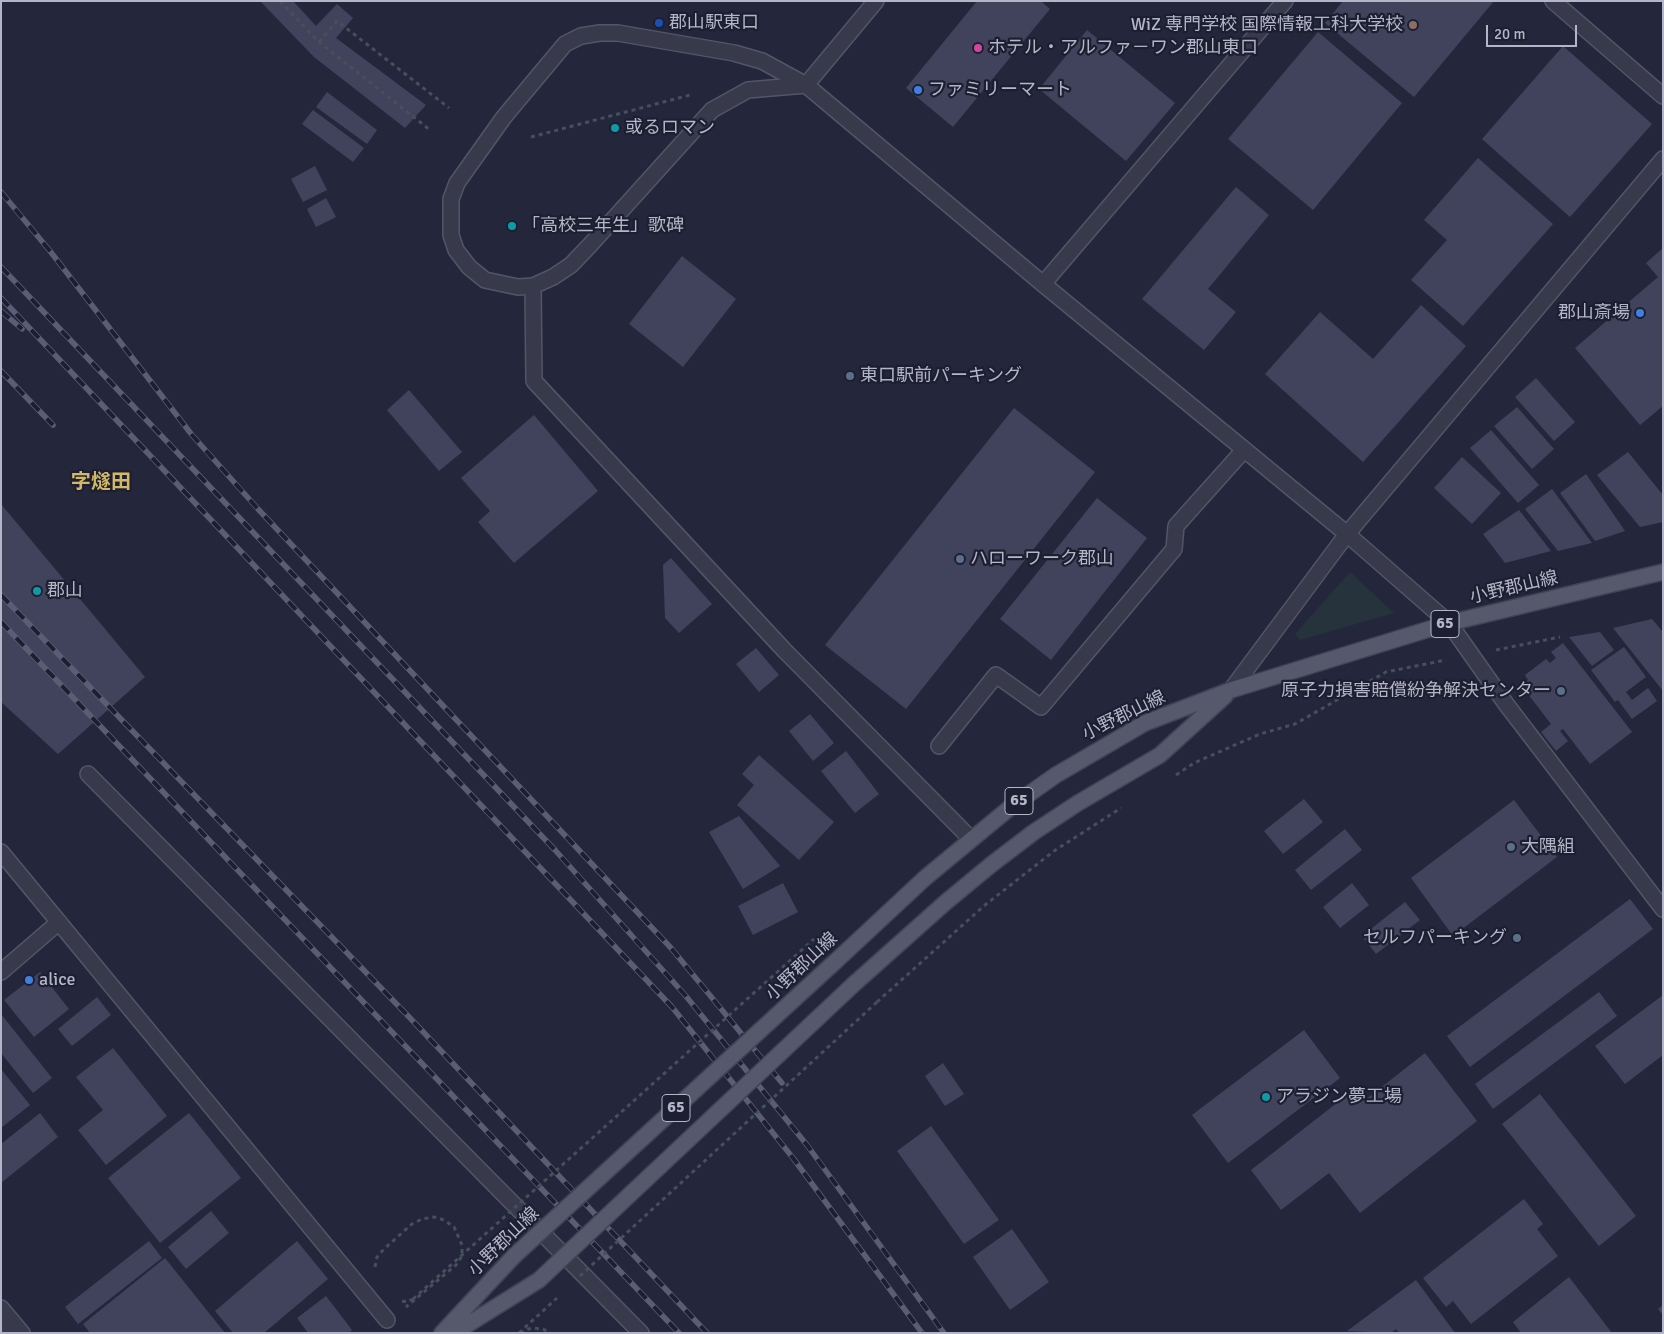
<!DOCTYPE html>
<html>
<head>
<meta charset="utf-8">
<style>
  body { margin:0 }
  #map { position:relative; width:1664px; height:1334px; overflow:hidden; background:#24273c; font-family:Signika,sans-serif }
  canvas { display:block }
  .frame { position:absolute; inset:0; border:2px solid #b4b5c8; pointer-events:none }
  .scale { position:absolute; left:1486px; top:25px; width:91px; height:22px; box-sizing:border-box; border:2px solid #b4b5c8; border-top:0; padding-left:6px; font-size:15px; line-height:18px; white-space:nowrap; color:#b4b5c8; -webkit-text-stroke:4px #1d1f31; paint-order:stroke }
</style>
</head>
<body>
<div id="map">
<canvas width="1664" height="1334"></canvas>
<div class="frame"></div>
<div class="scale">20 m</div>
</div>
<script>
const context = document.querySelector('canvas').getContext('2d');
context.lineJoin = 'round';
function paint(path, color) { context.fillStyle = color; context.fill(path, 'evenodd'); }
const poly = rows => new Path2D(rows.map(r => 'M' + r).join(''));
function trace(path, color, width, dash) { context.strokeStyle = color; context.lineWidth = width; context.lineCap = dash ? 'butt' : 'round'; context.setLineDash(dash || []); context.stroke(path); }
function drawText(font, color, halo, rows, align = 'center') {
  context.font = font + ' Signika,"Noto Sans JP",sans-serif'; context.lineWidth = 4.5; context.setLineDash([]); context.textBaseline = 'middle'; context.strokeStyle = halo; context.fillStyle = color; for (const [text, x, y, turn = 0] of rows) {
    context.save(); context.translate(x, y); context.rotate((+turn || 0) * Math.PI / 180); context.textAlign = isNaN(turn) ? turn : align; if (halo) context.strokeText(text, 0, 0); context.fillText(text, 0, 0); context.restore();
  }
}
const green = poly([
  [1350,572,1394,613,1300,640,1295,634]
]);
const building = poly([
  [260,1,293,1,316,26,337,4,353,18,336,38,426,105,405,128,314,57],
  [977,1,1041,1,1050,9,953,127,906,88],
  [1343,1,1494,1,1414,97,1325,23],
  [1087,30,1175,103,1126,161,1039,89],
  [1318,32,1402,103,1313,210,1228,139],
  [1563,46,1652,124,1570,217,1482,139],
  [327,92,377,130,367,144,316,107],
  [313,110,364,148,353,162,302,124],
  [1478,158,1553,224,1463,326,1411,280,1447,240,1424,220],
  [315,166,327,190,303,202,291,179],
  [1236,187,1269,215,1208,289,1236,312,1204,350,1142,299],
  [326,198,336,217,316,227,307,209],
  [1663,248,1663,406,1640,425,1575,348,1658,277,1646,263],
  [682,256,736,299,683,367,629,324],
  [1421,305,1466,346,1363,462,1265,374,1320,312,1373,359],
  [1536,378,1575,422,1554,441,1515,397],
  [409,390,462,452,439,471,387,410],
  [1517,407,1554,449,1532,469,1494,426],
  [1014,408,1095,472,906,709,825,645],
  [534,415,598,491,514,563,478,522,490,511,461,478],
  [1491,430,1539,485,1518,503,1470,448],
  [1628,452,1663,495,1663,522,1640,527,1597,475],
  [1462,457,1501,493,1472,524,1434,488],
  [1586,474,1625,531,1595,541,1560,493],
  [1552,489,1592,543,1558,551,1525,509],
  [1097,498,1147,538,1051,660,1000,619],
  [1,504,145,677,58,754,1,702],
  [1519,510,1551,551,1505,563,1483,534],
  [671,558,712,604,679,633,665,618,663,565],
  [1652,619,1663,632,1663,691,1613,628],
  [1600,632,1614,650,1592,666,1569,637],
  [1563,643,1632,732,1590,764,1563,729,1560,731,1568,741,1556,751,1541,732,1551,724,1521,685,1528,680,1525,675,1546,659,1550,663,1556,658,1551,652],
  [1624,647,1646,677,1626,692,1632,700,1648,688,1657,701,1632,719,1618,700,1615,702,1591,670],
  [756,648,779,675,759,692,736,664],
  [810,714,834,743,813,761,789,731],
  [846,751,879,794,855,813,821,771],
  [759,755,834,822,799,860,737,805,754,785,742,774],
  [1304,799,1323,822,1283,854,1264,831],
  [1514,800,1557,857,1453,936,1411,878],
  [739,816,780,866,743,889,709,832],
  [1345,829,1362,850,1311,890,1295,870],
  [783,883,798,912,753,935,738,906],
  [1352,883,1369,905,1340,928,1323,907],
  [1630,899,1653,929,1470,1067,1447,1036],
  [1405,902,1420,920,1376,954,1362,936],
  [40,972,69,1009,34,1037,4,1000],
  [1599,992,1617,1016,1493,1109,1475,1084],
  [1663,995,1663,1055,1625,1084,1595,1046],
  [97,997,111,1015,72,1046,58,1029],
  [1,1014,52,1078,33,1093,1,1053],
  [1304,1030,1340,1078,1228,1163,1192,1115],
  [113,1048,167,1116,106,1165,78,1130,103,1110,76,1077],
  [1425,1053,1477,1121,1360,1213,1329,1173,1281,1210,1251,1170,1356,1088,1365,1100],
  [943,1063,964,1094,945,1106,925,1076],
  [1,1069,30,1105,1,1128],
  [1540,1094,1636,1216,1599,1246,1502,1124],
  [40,1113,58,1137,1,1183,1,1144],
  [189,1113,241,1178,160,1243,108,1178],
  [931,1126,999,1220,964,1244,897,1151],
  [1524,1199,1543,1224,1537,1229,1558,1256,1471,1324,1453,1301,1446,1307,1423,1278],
  [211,1211,229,1233,186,1269,168,1247],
  [1012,1229,1049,1282,1010,1310,973,1257],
  [149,1241,162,1258,78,1324,65,1307],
  [297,1241,328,1279,264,1333,233,1333,215,1311],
  [165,1258,225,1333,90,1333,83,1324],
  [1569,1277,1612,1333,1521,1333,1513,1322],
  [1416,1280,1455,1333,1399,1333,1396,1329,1391,1333,1347,1331],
  [326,1296,352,1330,349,1333,308,1333,297,1318],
  [1663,1305,1663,1315,1658,1309]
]);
const path = poly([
  [280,1,319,42,430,130],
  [319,42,337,21,449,108],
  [531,137,690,95],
  [1496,650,1560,637],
  [1176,775,1194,763,1260,734,1295,724,1386,672,1446,660],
  [877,1002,985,905,1054,851,1121,808],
  [375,1267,377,1257,384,1249,412,1224,422,1219,434,1217,444,1220,454,1227,462,1245,462,1256,456,1265,406,1307],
  [402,1301,407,1302,413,1299],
  [520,1333,531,1328,543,1329,550,1333]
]);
const service = poly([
  [939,746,996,675,1041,707,1174,549,1176,526,1244,450],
  [88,774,641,1333]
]);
const minor = poly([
  [1553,1,1663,96],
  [600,33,618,33,734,53,762,61,806,85,748,90,712,110,591,244,571,265,553,277,533,286,518,287,485,280,469,267,456,250,451,235,451,199,457,183,504,117,565,44,581,36,600,33],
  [1043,284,1285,1],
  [533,286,534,381,784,650,971,839],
  [1449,623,1506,704,1663,909],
  [1231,690,1347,534,1663,159],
  [1,852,387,1320],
  [1,972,59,922],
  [5,1333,11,1321]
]);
const tertiary = poly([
  [876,1,806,85,1043,284,1347,534,1449,623],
  [1,1308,22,1333]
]);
const primary = poly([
  [837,960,925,878,1012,806,1056,775,1145,723,1231,690,1449,623,1663,572],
  [854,984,946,902,992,864,1034,832,1078,803,1160,755,1225,696],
  [442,1333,514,1256],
  [454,1333,539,1280]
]);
const rail = poly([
  [1,192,50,251,192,435,258,509,671,948,782,1083],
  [1,267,555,850,685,995,807,1145,944,1333],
  [1,298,672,1007,793,1158,922,1333],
  [1,311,22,329],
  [1,371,53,425],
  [1,595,411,1019,707,1333],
  [1,622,679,1333]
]);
const pathBridge = poly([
  [580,1276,877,1002],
  [413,1299,814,939],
  [519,1333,557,1298]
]);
const primaryBridge = poly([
  [514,1256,837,960],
  [539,1280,854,984]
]);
const markers = [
  [659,23,5,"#1a4fb4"],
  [1413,25,5,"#8d6e63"],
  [978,48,5,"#d1479c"],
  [918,90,5,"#3f7fe0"],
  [615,128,5,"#0f9aa8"],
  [512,226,5,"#0f9aa8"],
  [1640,313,5,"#3f7fe0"],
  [850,376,5,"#5c6f8a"],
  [960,559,5,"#5c6f8a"],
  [37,591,5,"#0f9aa8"],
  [1561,691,5,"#5c6f8a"],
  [1511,847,5,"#5c6f8a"],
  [1517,938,5,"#5c6f8a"],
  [29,980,5,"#3f7fe0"],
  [1266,1097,5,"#0f9aa8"]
];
const shields = [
  [1445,624,28],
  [1019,801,28],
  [676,1108,28]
];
const shieldNames = [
  ["65",1445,624],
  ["65",1019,801],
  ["65",676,1108]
];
const poiNames = [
  ["郡山駅東口",669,23],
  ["WiZ 専門学校 国際情報工科大学校",1403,25,"right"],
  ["ホテル・アルファ－ワン郡山東口",988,48],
  ["ファミリーマート",928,90],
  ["或るロマン",625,128],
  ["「高校三年生」歌碑",522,226],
  ["郡山斎場",1630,313,"right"],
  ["東口駅前パーキング",860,376],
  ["ハローワーク郡山",970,559],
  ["郡山",47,591],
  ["原子力損害賠償紛争解決センター",1551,691,"right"],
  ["大隅組",1521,847],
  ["セルフパーキング",1507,938,"right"],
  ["alice",39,980],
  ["アラジン夢工場",1276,1097]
];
const streetNames = [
  ["小野郡山線",1514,588,-13],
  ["小野郡山線",1124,716,-26],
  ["小野郡山線",802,967,-43],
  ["小野郡山線",504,1242,-44]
];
const quarterNames = [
  ["字燧田",101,483]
];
paint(green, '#26333d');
paint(building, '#41435c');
trace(service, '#535567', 18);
trace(minor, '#535567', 18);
trace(tertiary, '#535567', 18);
trace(primary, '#414355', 18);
trace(path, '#44505a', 3, [4, 4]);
trace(service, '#383a4c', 15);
trace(minor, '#383a4c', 15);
trace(tertiary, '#383a4c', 15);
trace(primary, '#56586c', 15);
trace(rail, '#5a5d73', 5.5);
trace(rail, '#1d1f31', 4, [11]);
trace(primaryBridge, '#414355', 18, []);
trace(pathBridge, '#44505a', 3, [4, 4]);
trace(primaryBridge, '#56586c', 15);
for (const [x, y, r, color] of markers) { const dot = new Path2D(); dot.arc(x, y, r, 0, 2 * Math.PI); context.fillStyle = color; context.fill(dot); trace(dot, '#1d1f31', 2); }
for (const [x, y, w] of shields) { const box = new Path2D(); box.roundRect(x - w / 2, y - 13.5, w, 27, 4); context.fillStyle = '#1d1f31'; context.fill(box); trace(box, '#b4b5c8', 1); }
drawText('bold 16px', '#b4b5c8', null, shieldNames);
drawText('18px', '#b4b5c8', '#1d1f31', poiNames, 'left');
drawText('18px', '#b4b5c8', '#1d1f31', streetNames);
drawText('bold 20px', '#d1b766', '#1d1f31', quarterNames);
</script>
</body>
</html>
